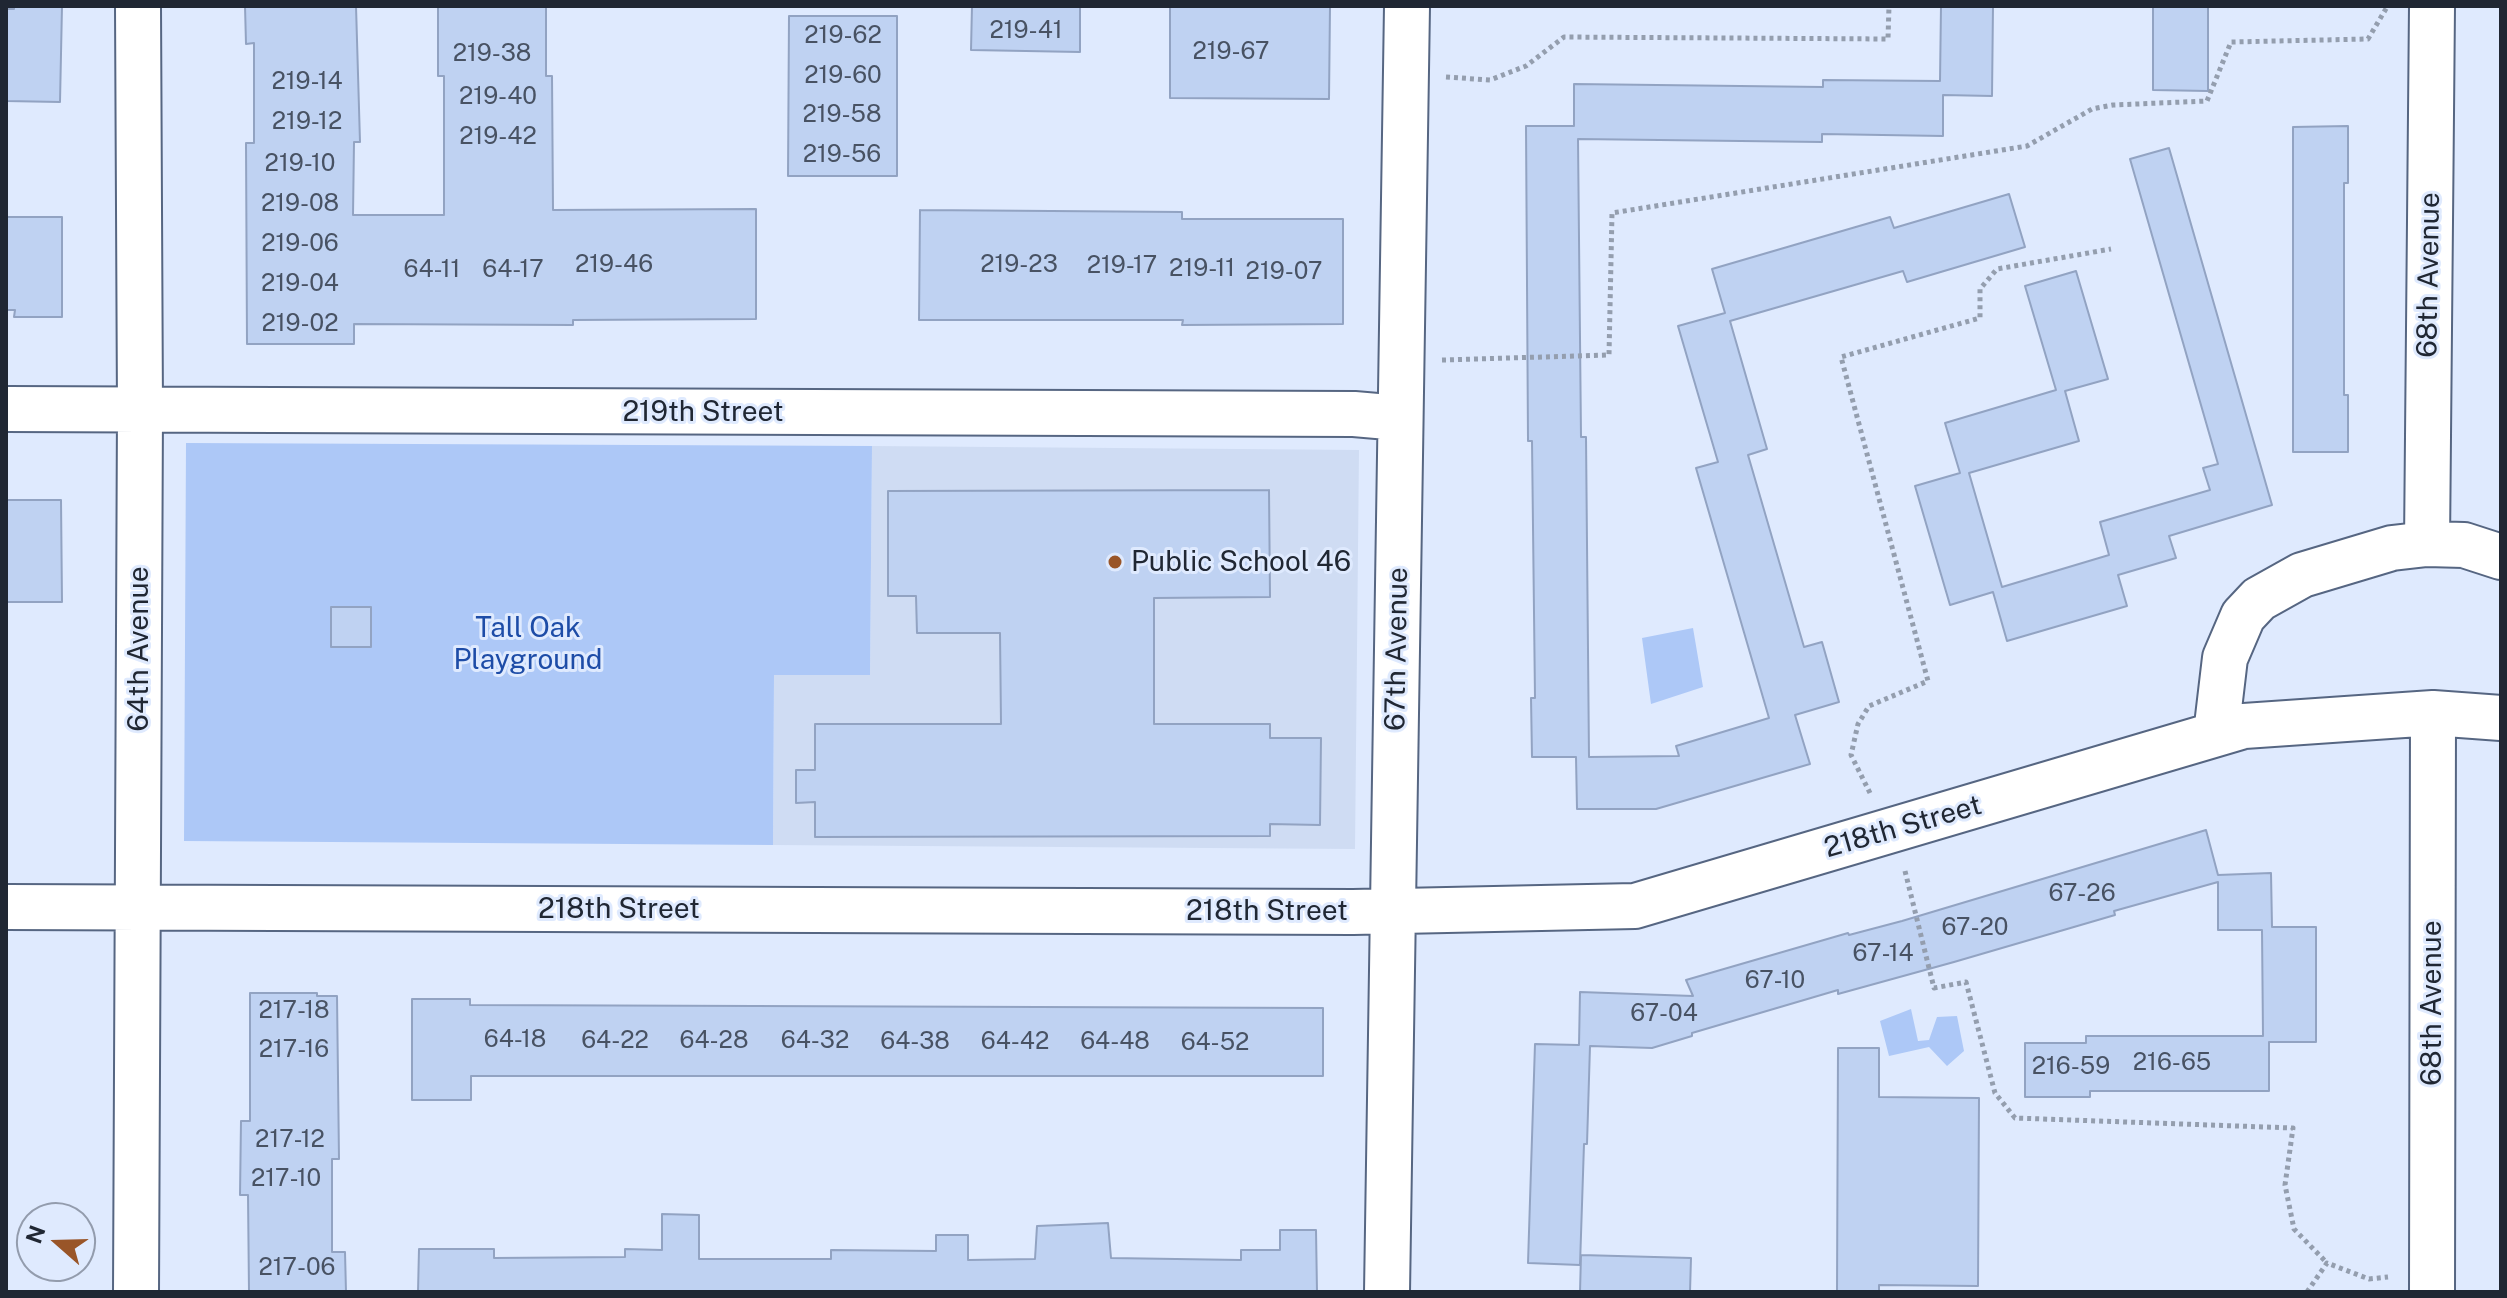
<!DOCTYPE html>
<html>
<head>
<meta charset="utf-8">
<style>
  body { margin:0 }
  #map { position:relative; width:2507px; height:1298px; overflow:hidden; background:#dfeafe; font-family:"Public Sans",sans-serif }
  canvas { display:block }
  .frame { position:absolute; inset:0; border:8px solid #202733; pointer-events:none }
  .north { position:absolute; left:16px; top:1202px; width:80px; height:80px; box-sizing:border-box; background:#dfeafe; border:2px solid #939cad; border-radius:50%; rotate:290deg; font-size:22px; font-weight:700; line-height:32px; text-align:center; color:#202733 }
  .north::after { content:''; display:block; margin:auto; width:28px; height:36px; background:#995528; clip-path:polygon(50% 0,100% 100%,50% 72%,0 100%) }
</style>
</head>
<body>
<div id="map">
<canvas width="2507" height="1298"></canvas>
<div class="frame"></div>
<div class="north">N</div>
</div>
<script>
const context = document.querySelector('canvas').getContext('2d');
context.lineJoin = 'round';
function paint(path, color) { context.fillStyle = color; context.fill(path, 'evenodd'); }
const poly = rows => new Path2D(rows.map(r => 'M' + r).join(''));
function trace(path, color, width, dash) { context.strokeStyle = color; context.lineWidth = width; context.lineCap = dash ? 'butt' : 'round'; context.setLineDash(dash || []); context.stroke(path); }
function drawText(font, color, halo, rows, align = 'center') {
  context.font = font + ' "Public Sans",sans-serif'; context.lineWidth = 6; context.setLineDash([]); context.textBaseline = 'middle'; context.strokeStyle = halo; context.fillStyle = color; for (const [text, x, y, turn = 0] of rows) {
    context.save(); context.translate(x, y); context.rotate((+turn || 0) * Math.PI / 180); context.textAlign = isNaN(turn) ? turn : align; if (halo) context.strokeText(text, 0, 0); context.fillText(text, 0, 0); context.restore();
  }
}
const built = poly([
  [872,446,1359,450,1355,849,773,845,774,675,870,674]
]);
const green = poly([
  [186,443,872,446,870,675,774,675,773,845,184,841],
  [1693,628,1703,687,1651,704,1642,638],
  [1911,1009,1918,1041,1929,1040,1937,1017,1957,1016,1964,1051,1947,1066,1929,1047,1889,1056,1880,1021]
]);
const building = poly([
  [14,6,62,6,60,102,6,101,6,9,14,9,14,6],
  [245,6,356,6,360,142,354,142,353,215,444,215,444,76,438,76,438,6,546,6,546,76,552,76,553,210,756,209,756,319,573,320,573,325,354,324,354,344,247,344,246,143,254,143,254,43,246,44,245,6],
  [972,6,1080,6,1080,52,971,50,972,6],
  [1170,6,1330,6,1329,99,1170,98,1170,6],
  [1941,6,1993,6,1992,96,1943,95,1943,136,1822,134,1822,142,1578,139,1581,437,1586,437,1589,757,1679,756,1676,746,1769,718,1696,468,1718,462,1678,326,1725,313,1712,269,1890,217,1894,228,2009,194,2025,247,1907,282,1903,271,1730,321,1767,449,1748,455,1804,647,1822,642,1839,702,1795,715,1810,764,1656,809,1577,809,1576,757,1532,757,1531,698,1535,698,1532,441,1528,441,1526,126,1574,126,1574,84,1823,87,1823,80,1940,81,1941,6],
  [2153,6,2208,6,2208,91,2153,90,2153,6],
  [789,16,897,16,897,176,788,176,789,16],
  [2348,126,2348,183,2344,183,2344,395,2348,395,2348,452,2293,452,2293,127,2348,126],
  [2169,148,2272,505,2169,536,2176,558,2118,575,2127,606,2007,641,1993,592,1950,605,1915,486,1960,473,1945,423,2056,390,2025,286,2076,271,2108,379,2065,391,2079,441,1969,473,2002,587,2109,555,2100,522,2210,490,2203,468,2218,464,2130,159,2169,148],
  [920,210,1182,212,1182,219,1343,219,1343,324,1182,325,1183,320,919,320,920,210],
  [6,217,62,217,62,317,14,317,15,310,6,310,6,217],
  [1269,490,1270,597,1154,598,1154,724,1270,724,1270,738,1321,738,1320,825,1270,824,1270,836,815,837,815,802,796,803,796,770,815,770,815,724,1001,724,1000,633,917,633,916,596,888,596,888,491,1269,490],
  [6,500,61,500,62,602,6,602,6,500],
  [331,607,371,607,371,647,331,647,331,607],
  [2206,830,2218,875,2271,873,2272,927,2316,927,2316,1042,2269,1042,2269,1091,2090,1091,2090,1097,2025,1097,2025,1043,2086,1043,2086,1036,2263,1036,2262,930,2218,930,2218,882,2114,911,2115,915,1954,962,1838,994,1838,990,1692,1033,1692,1036,1652,1048,1590,1046,1587,1144,1584,1144,1580,1265,1528,1263,1535,1044,1579,1045,1580,992,1693,996,1686,980,1848,933,1849,935,1902,921,2206,830],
  [250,993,317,993,317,996,337,996,339,1159,332,1159,332,1252,345,1252,346,1292,249,1292,248,1195,240,1195,241,1121,250,1121,250,993],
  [412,999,470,999,470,1005,1323,1008,1323,1076,471,1076,471,1100,412,1100,412,999],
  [1838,1048,1879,1048,1879,1097,1979,1098,1978,1286,1879,1285,1879,1292,1837,1292,1838,1048],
  [662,1214,699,1215,699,1259,831,1259,831,1250,936,1251,936,1235,968,1235,968,1260,1035,1259,1037,1226,1108,1223,1111,1258,1241,1260,1241,1250,1280,1250,1280,1230,1316,1230,1317,1292,418,1292,419,1249,494,1249,494,1258,625,1257,625,1249,662,1250,662,1214],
  [1581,1255,1691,1258,1690,1292,1580,1292,1581,1255]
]);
const path = poly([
  [1446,77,1490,80,1526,66,1564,37,1888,39,1889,6],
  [1442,360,1609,355,1612,213,2027,146,2092,109,2113,105,2207,101,2231,42,2368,39,2387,7],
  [1870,793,1851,755,1858,724,1869,706,1928,681,1841,357,1980,318,1980,289,1997,269,2111,249],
  [1905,871,1934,988,1966,982,1995,1093,2015,1118,2293,1128,2285,1185,2294,1229,2327,1263],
  [2307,1292,2327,1263,2369,1279,2388,1277]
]);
const street = poly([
  [6,409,1354,414,1400,418],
  [2427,544,2432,6],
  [2216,734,2225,658,2243,616,2259,599,2302,575,2392,548,2427,544,2464,545,2501,557],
  [6,907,1353,912,1635,906,2244,726,2433,713,2501,718],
  [136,1292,140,410,138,6],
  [1387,1292,1407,6],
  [2432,1292,2433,713]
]);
const markers = [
  [1115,562,8,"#995528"]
];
const numberNames = [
  ["219-41",1026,31],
  ["219-62",843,36],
  ["219-67",1231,52],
  ["219-38",492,54],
  ["219-60",843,76],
  ["219-14",307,82],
  ["219-40",498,97],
  ["219-58",842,115],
  ["219-12",307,122],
  ["219-42",498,137],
  ["219-56",842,155],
  ["219-10",300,164],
  ["219-08",300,204],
  ["219-06",300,244],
  ["219-46",614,265],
  ["219-23",1019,265],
  ["219-17",1122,266],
  ["219-11",1202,269],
  ["64-11",432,270],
  ["64-17",513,270],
  ["219-07",1284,272],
  ["219-04",300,284],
  ["219-02",300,324],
  ["67-26",2082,894],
  ["67-20",1975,928],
  ["67-14",1883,954],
  ["67-10",1775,981],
  ["217-18",294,1011],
  ["67-04",1664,1014],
  ["64-18",515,1040],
  ["64-22",615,1041],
  ["64-28",714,1041],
  ["64-32",815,1041],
  ["64-38",915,1042],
  ["64-42",1015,1042],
  ["64-48",1115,1042],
  ["64-52",1215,1043],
  ["217-16",294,1050],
  ["216-65",2172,1063],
  ["216-59",2071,1067],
  ["217-12",290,1140],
  ["217-10",286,1179],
  ["217-06",297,1268]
];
const streetNames = [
  ["68th Avenue",2429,275,-89],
  ["219th Street",703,412],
  ["64th Avenue",139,649,-90],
  ["67th Avenue",1397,649,-89],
  ["218th Street",1903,827,-16],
  ["218th Street",619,909],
  ["218th Street",1267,911],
  ["68th Avenue",2432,1003,-90]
];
const poiNames = [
  ["Public School 46",1131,562]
];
const parkNames = [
  ["Tall Oak",528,628],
  ["Playground",528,660]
];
paint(built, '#cfdcf3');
paint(green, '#adc8f7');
paint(building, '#bfd2f2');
trace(building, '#92a3c2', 2);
trace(street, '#566682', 48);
trace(path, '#949eae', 5, [4, 4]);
trace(street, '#fff', 44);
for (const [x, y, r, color] of markers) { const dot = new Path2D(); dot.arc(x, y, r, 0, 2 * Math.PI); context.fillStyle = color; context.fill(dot); trace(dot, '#dfeafe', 3); }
drawText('24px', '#485263', null, numberNames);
drawText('28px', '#202733', '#dfeafe', streetNames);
drawText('28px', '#202733', '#dfeafe', poiNames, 'left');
drawText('28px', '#1d4ca7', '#dfeafe', parkNames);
</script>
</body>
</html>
